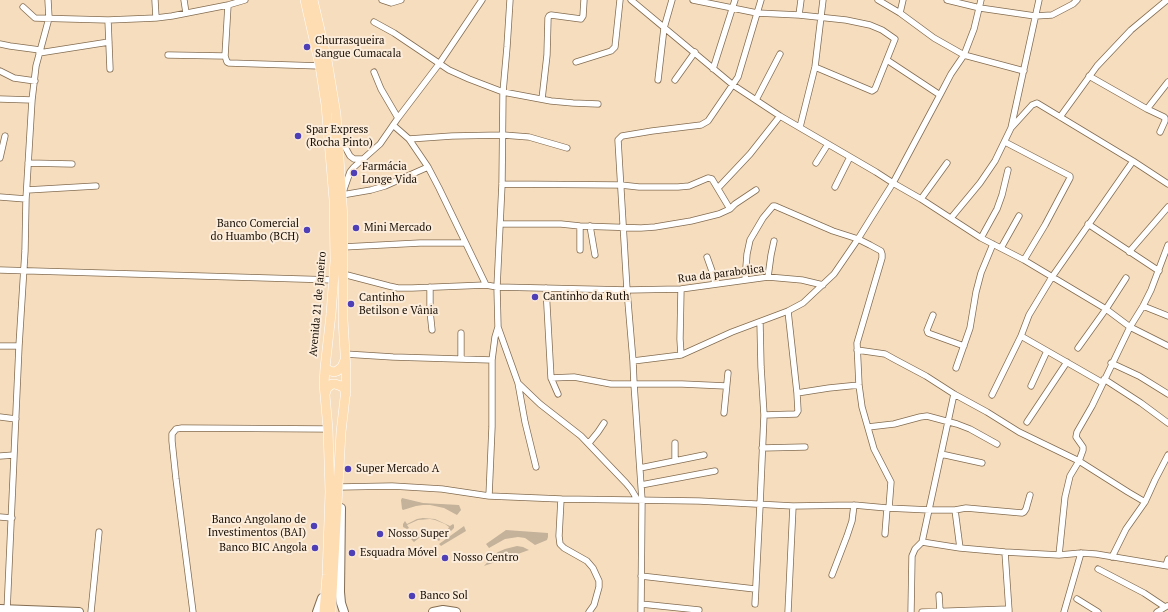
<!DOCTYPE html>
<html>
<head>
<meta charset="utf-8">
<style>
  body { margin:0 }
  canvas { display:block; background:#f6ddbe }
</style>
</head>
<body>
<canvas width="1168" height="612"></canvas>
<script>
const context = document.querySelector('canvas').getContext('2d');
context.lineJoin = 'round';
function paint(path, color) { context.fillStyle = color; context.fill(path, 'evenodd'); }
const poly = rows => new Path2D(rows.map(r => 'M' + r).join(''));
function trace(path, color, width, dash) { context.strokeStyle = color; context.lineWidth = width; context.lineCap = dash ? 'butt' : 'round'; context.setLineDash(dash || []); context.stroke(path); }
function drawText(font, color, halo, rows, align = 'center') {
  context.font = font + ' "PT Serif",serif'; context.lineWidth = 4; context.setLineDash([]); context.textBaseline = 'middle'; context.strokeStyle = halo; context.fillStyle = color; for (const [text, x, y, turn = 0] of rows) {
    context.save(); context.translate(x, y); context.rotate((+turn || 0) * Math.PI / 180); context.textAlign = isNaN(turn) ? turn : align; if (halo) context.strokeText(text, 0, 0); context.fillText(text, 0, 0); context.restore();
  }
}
const green = poly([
  [402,498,423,503,459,505,461,510,457,515,444,508,430,505,423,505,416,506,403,510,402,509,401,500],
  [423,518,435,519,450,526,453,524,454,525,454,528,451,531,448,532,447,531,449,527,445,524,435,520,430,519,418,520,407,525,409,528,407,529,403,527,403,524,405,521,407,524,417,519],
  [464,526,466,531,441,546,439,544],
  [506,530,548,533,548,537,547,540,535,545,525,538,518,537,505,539,489,548,486,544],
  [422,533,434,534,441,538,439,541,433,537,426,536,419,538,414,542,411,539,418,534],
  [517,546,523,547,529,550,484,566,493,556,498,552,505,549]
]);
const street = poly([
  [155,0,156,18],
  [184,0,186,13],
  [382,0,391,3,401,0],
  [631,0,733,85,780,116,876,172,893,183,921,199,981,238,1024,260,1106,309,1130,327,1168,346],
  [693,0,757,13,799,15,846,20,870,25,882,30,895,39,875,89,872,91,815,67],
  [878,0,900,13,934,38,964,55,1024,71],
  [947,0,980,8,1035,16,1052,15,1073,4,1077,0],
  [228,5,225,56,227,62,229,63,320,66],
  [23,7,35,18,108,20,156,18,172,16,228,5,245,0],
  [900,13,903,0],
  [799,15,801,0],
  [108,20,110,69],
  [374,22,394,33,449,70,469,79,503,92,551,101,573,103,598,104],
  [0,44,10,46,40,50],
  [39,53,109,42],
  [168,55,225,56],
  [887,60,940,95],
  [576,62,611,51,615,47,620,0],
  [713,69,735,0],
  [0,71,14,78,35,81],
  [374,72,381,89,398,118],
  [1089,76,1147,109,1168,82],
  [658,80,664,28,672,0],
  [675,80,695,52],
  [0,99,32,100],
  [542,99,547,55,548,18,549,16,551,15,581,19,583,16,584,0],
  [756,100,780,54],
  [1147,109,1164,117,1165,118,1165,121,1160,132],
  [1060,117,1097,66,1131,30,1167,0],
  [393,125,409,139,428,167,439,188,486,285],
  [800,127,815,67,823,0],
  [1012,127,1032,105,1037,103,1133,161,1168,184],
  [340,129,345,147,350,156,354,159,364,159],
  [409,139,452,136,503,135,529,137,567,148],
  [1005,142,1070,176,1070,178,1045,225,1024,260],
  [0,158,5,136],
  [28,163,72,164],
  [816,163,828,144],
  [428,167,385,186,371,190,342,195,350,172,354,167,380,144,398,118,439,64,482,0],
  [502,184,621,185,639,187,678,187,689,186,708,178,712,179,730,209],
  [835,187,850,157],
  [718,188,750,154,780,116],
  [27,190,96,186],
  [0,197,26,199],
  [921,199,947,163],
  [951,218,980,183,995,161,1011,128,1039,0],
  [500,224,561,224,580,226,641,228,655,227,691,221,719,214,730,209,735,204,756,190],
  [1088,224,1159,271],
  [590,226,595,255],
  [981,238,997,209,1002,195,1008,170],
  [343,247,420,243,465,243],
  [1001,248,1019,216],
  [580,250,580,226],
  [1129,252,1168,207],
  [707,257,712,271,715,284],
  [0,270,334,280],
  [343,274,389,286,398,288,412,288,486,285,497,287,627,290,681,289,768,277,802,280,823,285],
  [768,277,771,255,774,241],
  [745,280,747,254,750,240,763,218,773,206,775,206,833,231,858,239,870,245,881,251,882,254,882,258,857,343,859,385,862,407,874,449,891,482,889,508],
  [430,287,430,311,432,330],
  [546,288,551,378,558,394],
  [681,289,680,339,681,355],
  [1143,306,1168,316],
  [788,311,797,393,829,388,859,385],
  [933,315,927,330,928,333,964,346],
  [498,327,518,383,525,422,536,467],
  [1021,336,1103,383],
  [0,346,19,346],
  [1078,348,1106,309,1126,278],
  [857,350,885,354,894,359,926,376,954,394,987,412,1019,432,1079,461,1128,492,1145,502],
  [345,354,393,357,492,360],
  [461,359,461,333],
  [633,361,681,355,732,332,788,311,803,303,834,274,858,239,871,218,893,183,940,95,951,74,964,55,974,29,981,0],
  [1111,363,1139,376,1168,394],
  [956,368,970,328,976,292,981,273,993,244],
  [551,378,574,377,611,384,682,384,726,386],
  [1104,379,1141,403,1168,423],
  [518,383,540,404,581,436,626,483,631,489,637,499],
  [1031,386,1047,351],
  [992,395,1021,336,1029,315,1052,277,1133,161],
  [724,413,728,373],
  [764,415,796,414,798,411,797,393],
  [0,417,16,419],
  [1027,422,1067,362],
  [868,427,894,424,920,417,927,416,957,424,970,429,997,444],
  [589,443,598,432,604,423],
  [762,448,805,447],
  [941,454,982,463],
  [0,456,14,455],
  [675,461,675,443],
  [640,468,704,455],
  [641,485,715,471],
  [340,487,392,486,442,489,489,496,561,499,699,501,793,506,854,505,887,508,930,510,955,510,966,508,1022,513,1024,512,1026,509,1030,495],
  [489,496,492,427,492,360,495,337,498,327,497,287,502,184,503,92,507,47,510,0],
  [561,499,559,536,560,544,564,548,587,561,593,568,599,581,599,587,594,605,589,612],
  [955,510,960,548],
  [0,517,12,518],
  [885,534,887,508],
  [922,542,960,548,1005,552,1059,555,1081,553,1096,554,1168,566],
  [1005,552,1009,611],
  [1059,555,1065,497,1070,476,1079,461,1083,450,1083,447,1076,437,1077,432,1092,406,1130,327,1143,306,1151,290,1168,245],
  [1112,557,1126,529,1145,502,1155,480,1168,455],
  [1166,565,1168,559],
  [1098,569,1144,593,1165,607],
  [832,575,847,536,852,521,854,505],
  [641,576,755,589],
  [939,595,940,611],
  [1077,599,1098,612],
  [641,604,699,610],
  [755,604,760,505,764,415,761,367,760,322],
  [7,611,19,346,25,251,26,199,32,100,36,66,49,18,48,0],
  [91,612,99,532],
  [193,612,176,479,172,441,172,434,176,429,182,428,328,429],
  [641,612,642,500,634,384,633,361,627,290,618,140,622,136,652,131,701,125,708,121,738,77,761,0],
  [788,612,793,506],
  [911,612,912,556,915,549,922,542,954,394],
  [922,612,1009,609],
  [1064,612,1081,553],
  [1157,612,1167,606]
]);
const secondary = poly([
  [341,508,340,592,341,603,344,612],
  [0,609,79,612],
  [317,612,322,598],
  [433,612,443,610,456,612]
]);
const primary = poly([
  [305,0,320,66,326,105,334,200,335,261,331,314,325,368,324,384,328,429,330,492,327,575,324,612],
  [313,0,327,60,336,114,343,218,343,320,346,370,346,389,341,432,331,612],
  [325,368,330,371,334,372,337,371,342,367,345,360],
  [325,394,327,388,332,384,335,384,341,386,344,388,346,394]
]);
const markers = [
  [307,47,4,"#4f3fb6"],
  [298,136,4,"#4f3fb6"],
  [354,173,4,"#4f3fb6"],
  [356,228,4,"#4f3fb6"],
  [307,230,4,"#4f3fb6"],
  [535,297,4,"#4f3fb6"],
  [351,304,4,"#4f3fb6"],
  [348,469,4,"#4f3fb6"],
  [314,526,4,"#4f3fb6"],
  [380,534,4,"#4f3fb6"],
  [315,548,4,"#4f3fb6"],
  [352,553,4,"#4f3fb6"],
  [445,558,4,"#4f3fb6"],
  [412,596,4,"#4f3fb6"]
];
const poiNames = [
  ["Churrasqueira",315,41],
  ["Sangue Cumacala",315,54],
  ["Spar Express",306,130],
  ["(Rocha Pinto)",306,143],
  ["Farmácia",362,167],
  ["Longe Vida",362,180],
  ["Banco Comercial",299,224,"right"],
  ["do Huambo (BCH)",299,237,"right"],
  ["Mini Mercado",364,228],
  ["Cantinho da Ruth",543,297],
  ["Cantinho",359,298],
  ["Betilson e Vânia",359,311],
  ["Super Mercado A",356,469],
  ["Banco Angolano de",306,520,"right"],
  ["Investimentos (BAI)",306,533,"right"],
  ["Nosso Super",388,534],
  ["Banco BIC Angola",307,548,"right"],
  ["Esquadra Móvel",360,553],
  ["Nosso Centro",453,558],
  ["Banco Sol",420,596]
];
const streetNames = [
  ["Rua da parabolica",721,274,-7],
  ["Avenida 21 de Janeiro",318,304,-85]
];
paint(green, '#c4b29b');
trace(street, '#836c51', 7);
trace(secondary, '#836c51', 10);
trace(primary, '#fff', 10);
trace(street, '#fff', 5.5);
trace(secondary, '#fff', 8);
trace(primary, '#ffddb2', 9);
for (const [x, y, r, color] of markers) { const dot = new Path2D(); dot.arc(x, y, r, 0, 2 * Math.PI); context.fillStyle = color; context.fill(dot); trace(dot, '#fcecda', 1.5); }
drawText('11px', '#170e05', '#fcecda', poiNames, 'left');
drawText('11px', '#170e05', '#fcecda', streetNames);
</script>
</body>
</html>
